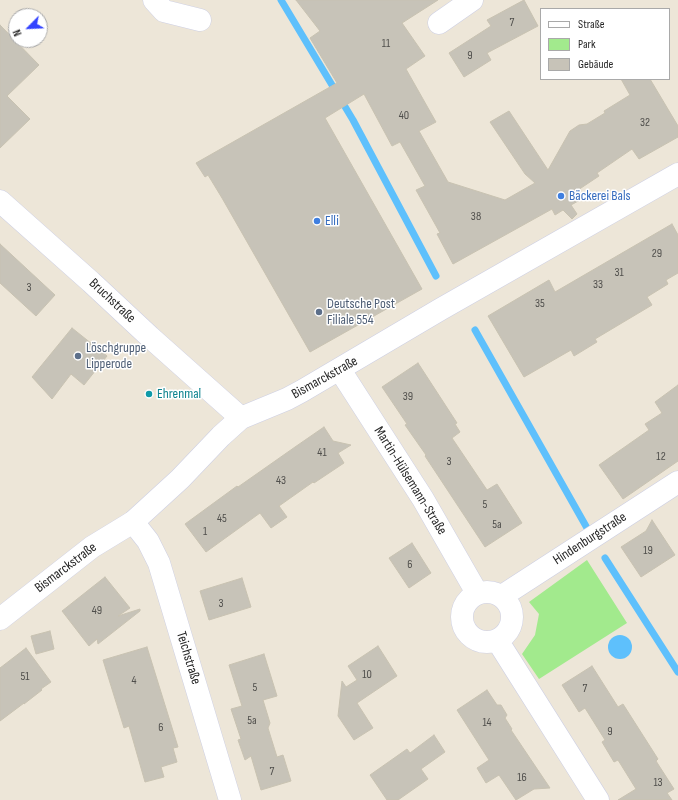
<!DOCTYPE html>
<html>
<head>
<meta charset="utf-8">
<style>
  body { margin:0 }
  #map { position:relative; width:678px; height:800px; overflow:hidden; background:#ede6d8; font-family:"Sofia Sans Condensed",sans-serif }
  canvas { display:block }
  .legend { position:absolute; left:540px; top:8px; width:130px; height:72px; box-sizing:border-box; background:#fff; border:1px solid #a9a9a9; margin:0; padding:5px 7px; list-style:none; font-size:12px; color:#282828 }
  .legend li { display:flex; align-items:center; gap:8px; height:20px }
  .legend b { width:20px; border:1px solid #a9a9a9 }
  .north { position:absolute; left:8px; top:8px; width:40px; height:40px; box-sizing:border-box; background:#fff; border:1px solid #a9a9a9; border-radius:50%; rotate:246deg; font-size:11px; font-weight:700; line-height:16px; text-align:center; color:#282828 }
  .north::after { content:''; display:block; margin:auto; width:14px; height:18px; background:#3242ff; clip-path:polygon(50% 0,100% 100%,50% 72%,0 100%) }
</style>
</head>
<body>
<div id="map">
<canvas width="678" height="800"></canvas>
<ul class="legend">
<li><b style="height:5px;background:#fff"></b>Straße</li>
<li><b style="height:11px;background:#a2ea8d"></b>Park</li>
<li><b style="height:11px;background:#c7c3b8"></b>Gebäude</li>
</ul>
<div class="north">N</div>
</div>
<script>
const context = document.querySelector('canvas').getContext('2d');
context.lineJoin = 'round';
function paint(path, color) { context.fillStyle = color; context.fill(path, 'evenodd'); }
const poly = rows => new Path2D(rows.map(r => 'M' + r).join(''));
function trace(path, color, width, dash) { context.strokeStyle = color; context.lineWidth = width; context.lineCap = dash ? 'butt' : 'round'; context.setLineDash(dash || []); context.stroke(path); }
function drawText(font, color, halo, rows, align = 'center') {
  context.font = font + ' "Sofia Sans Condensed",sans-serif'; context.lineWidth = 3; context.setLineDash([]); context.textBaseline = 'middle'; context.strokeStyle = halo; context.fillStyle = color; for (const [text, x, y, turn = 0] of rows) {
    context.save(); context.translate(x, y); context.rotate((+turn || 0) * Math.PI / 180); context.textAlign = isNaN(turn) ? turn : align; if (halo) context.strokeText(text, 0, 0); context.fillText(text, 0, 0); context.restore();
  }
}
const green = poly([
  [587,560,627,623,539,679,522,654,535,635,539,614,529,602]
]);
const water = poly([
  '608 647a12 12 0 1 1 24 0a12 12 0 1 1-24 0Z'
]);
const stream = poly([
  [281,0,353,120,436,276],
  [475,330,587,528],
  [605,558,678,672]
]);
const building = poly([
  [296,0,438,0,402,23,425,56,406,69,436,122,419,131,448,182,505,200,535,183,525,174,490,122,509,111,548,170,570,131,579,125,587,124,605,113,604,111,630,95,621,79,650,79,678,126,678,137,639,159,632,149,597,173,599,176,575,192,580,200,571,205,577,214,572,219,563,210,555,215,552,209,453,264,437,234,440,233,416,190,425,186,400,142,392,146,364,94,325,118,422,289,310,352,222,198,208,175,205,177,196,163,337,83,310,38,320,31,296,0],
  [524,0,538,26,487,53,491,60,464,77,449,53,491,26,487,20,524,0],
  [0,25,39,65,7,96,30,119,0,148,0,25],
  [672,224,678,235,678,273,666,280,668,284,647,297,652,305,595,339,597,342,574,356,571,350,524,377,488,316,549,280,555,292,672,224],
  [0,244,55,295,36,316,0,283,0,244],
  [72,328,107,356,84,385,71,374,52,399,32,377,72,328],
  [418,363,457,423,455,424,460,432,452,438,487,490,497,484,522,523,485,547,425,456,426,455,405,425,407,424,382,387,418,363],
  [678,385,678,461,623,499,599,465,649,430,645,424,662,413,655,402,678,385],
  [324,427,333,441,351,445,338,453,344,463,314,483,313,482,279,506,287,517,271,528,260,513,206,552,185,524,237,486,238,487,295,447,324,427],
  [652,520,675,555,641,577,621,547,646,531,652,520],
  [412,543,431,573,409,588,389,558,412,543],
  [105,577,130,608,118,616,140,609,140,611,98,644,97,639,89,646,62,611,105,577],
  [242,578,251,607,209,620,200,591,242,578],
  [50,631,54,649,36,654,31,636,50,631],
  [378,646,397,676,357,703,373,728,354,740,338,716,342,681,346,687,357,680,348,666,378,646],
  [147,647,178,747,173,748,177,762,161,767,164,777,145,782,129,726,124,728,103,660,147,647],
  [26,648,51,682,41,689,42,690,24,704,24,703,0,721,0,668,26,648],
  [264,654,277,696,263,700,270,723,268,728,277,757,283,755,291,781,261,790,251,756,245,760,238,740,241,739,231,709,242,706,229,665,264,654],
  [592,666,618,707,623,704,658,759,656,761,674,789,667,793,672,800,618,800,636,789,618,760,614,762,602,742,605,740,585,708,579,712,562,685,592,666],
  [487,690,497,705,501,705,507,715,505,718,512,729,511,730,550,788,534,789,516,800,499,775,486,783,477,768,489,760,457,710,487,690],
  [434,735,445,752,421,769,428,779,398,800,387,800,370,775,407,749,410,753,434,735]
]);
const street = poly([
  [154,0,164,11,200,20],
  [439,23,472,0],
  [0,201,91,282,150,337,241,418],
  [340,370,423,499,477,593],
  [133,522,148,541,159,563,230,800],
  '462 617a25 25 0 1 1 50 0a25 25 0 1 1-50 0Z',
  [502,596,678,482],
  [497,640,598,800]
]);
const secondary = poly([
  [0,619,92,547,133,522,180,479,221,436,241,418,287,399,302,391,441,309,678,174]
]);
const markers = [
  [561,196,4,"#3f7fe0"],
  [317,221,4,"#3f7fe0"],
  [319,312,4,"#5c6f8a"],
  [78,356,4,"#5c6f8a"],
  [149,394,4,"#0f9aa8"]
];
const numberNames = [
  ["7",512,23],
  ["11",386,44],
  ["9",470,56],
  ["40",404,116],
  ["32",645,123],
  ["38",476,217],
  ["29",657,254],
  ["31",619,273],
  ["33",598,285],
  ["3",29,288],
  ["35",540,304],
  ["39",408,397],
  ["41",322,453],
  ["12",661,457],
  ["3",449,462],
  ["43",281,481],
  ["5",485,505],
  ["45",222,519],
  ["5a",497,525],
  ["1",205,532],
  ["19",648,551],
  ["6",410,565],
  ["3",221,604],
  ["49",97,611],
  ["10",367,675],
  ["51",25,677],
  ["4",134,681],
  ["5",255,688],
  ["7",585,689],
  ["5a",252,721],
  ["14",487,723],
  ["6",161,728],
  ["9",610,732],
  ["7",272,772],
  ["16",522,778],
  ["13",658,783]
];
const shopNames = [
  ["Bäckerei Bals",569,196],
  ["Elli",325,221]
];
const streetNames = [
  ["Bruchstraße",112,301,43],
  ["Bismarckstraße",325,378,-29],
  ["Martin-Hülsemann-Straße",410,481,58],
  ["Hindenburgstraße",590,539,-33],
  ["Bismarckstraße",66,568,-37],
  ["Teichstraße",188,658,73]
];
const serviceNames = [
  ["Deutsche Post",327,304],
  ["Filiale 554",327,320],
  ["Löschgruppe",86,348],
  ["Lipperode",86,364]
];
const cultureNames = [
  ["Ehrenmal",157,394]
];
paint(green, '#a2ea8d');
paint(water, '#5ec0fc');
trace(stream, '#5ec0fc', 7);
paint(building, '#c7c3b8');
trace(building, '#c8c2b1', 1);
trace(street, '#cdcfe3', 23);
trace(secondary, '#cdcfe3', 23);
trace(street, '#fff', 22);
trace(secondary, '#fff', 22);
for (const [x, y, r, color] of markers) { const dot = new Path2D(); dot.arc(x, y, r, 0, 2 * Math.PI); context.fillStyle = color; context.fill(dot); trace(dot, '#fff', 1.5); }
drawText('12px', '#504f4c', null, numberNames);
drawText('14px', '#366cbe', '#fff', shopNames, 'left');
drawText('14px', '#282828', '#fff', streetNames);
drawText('14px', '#4e5e75', '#fff', serviceNames, 'left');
drawText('14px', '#0d838f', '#fff', cultureNames, 'left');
</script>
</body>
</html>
